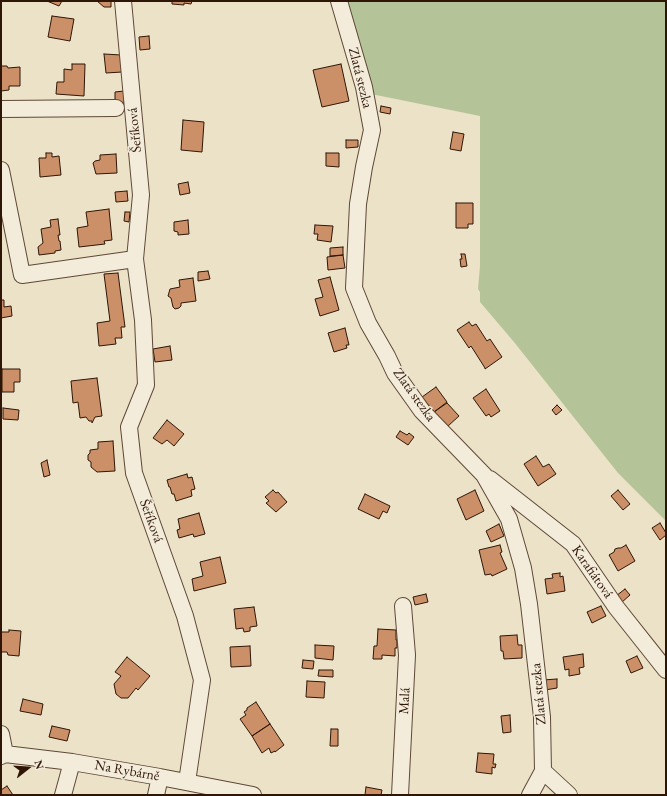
<!DOCTYPE html>
<html>
<head>
<meta charset="utf-8">
<style>
  body { margin:0 }
  #map { position:relative; width:667px; height:796px; overflow:hidden; background:#ece2c8; font-family:"EB Garamond",serif }
  canvas { display:block }
  .frame { position:absolute; inset:0; border:2px solid #2e1506; pointer-events:none }
  .north { position:absolute; left:8px; top:748px; width:40px; height:40px; -webkit-text-stroke:3px #f3ecdb; paint-order:stroke; rotate:73deg; font-size:11px; font-weight:700; line-height:16px; text-align:center; color:#2e1506 }
  .north::after { content:''; display:block; margin:auto; width:14px; height:18px; background:#2e1506; clip-path:polygon(50% 0,100% 100%,50% 72%,0 100%) }
</style>
</head>
<body>
<div id="map">
<canvas width="667" height="796"></canvas>
<div class="frame"></div>
<div class="north">N</div>
</div>
<script>
const context = document.querySelector('canvas').getContext('2d');
context.lineJoin = 'round';
function paint(path, color) { context.fillStyle = color; context.fill(path, 'evenodd'); }
const poly = rows => new Path2D(rows.map(r => 'M' + r).join(''));
function trace(path, color, width, dash) { context.strokeStyle = color; context.lineWidth = width; context.lineCap = dash ? 'butt' : 'round'; context.setLineDash(dash || []); context.stroke(path); }
function drawText(font, color, halo, rows, align = 'center') {
  context.font = font + ' "EB Garamond",serif'; context.lineWidth = 3; context.setLineDash([]); context.textBaseline = 'middle'; context.strokeStyle = halo; context.fillStyle = color; for (const [text, x, y, turn = 0] of rows) {
    context.save(); context.translate(x, y); context.rotate((+turn || 0) * Math.PI / 180); context.textAlign = isNaN(turn) ? turn : align; if (halo) context.strokeText(text, 0, 0); context.fillText(text, 0, 0); context.restore();
  }
}
const green = poly([
  [345,1,666,1,666,521,618,473,514,342,480,302,480,292,478,289,480,266,480,116,371,94]
]);
const building = poly([
  [47,1,62,1,59,6,47,1],
  [97,1,111,1,111,7,104,7,97,1],
  [172,1,192,1,191,4,184,3,184,5,172,4,172,1],
  [52,16,74,19,70,41,48,37,52,16],
  [149,36,150,49,140,50,139,37,149,36],
  [104,54,121,55,122,72,106,73,104,54],
  [72,64,85,64,84,96,56,94,57,82,64,82,64,69,72,70,72,64],
  [341,64,349,101,322,107,313,70,341,64],
  [1,66,7,66,8,68,20,67,20,86,9,86,9,90,1,91,1,66],
  [124,91,125,103,115,103,115,92,124,91],
  [381,106,391,108,390,114,380,112,381,106],
  [183,120,204,122,202,152,181,150,183,120],
  [453,132,464,134,461,151,450,149,453,132],
  [346,140,358,140,358,147,346,148,346,140],
  [46,153,52,153,52,157,59,156,61,175,40,177,39,158,46,158,46,153],
  [326,153,339,153,339,167,326,166,326,153],
  [116,154,117,173,96,174,93,163,95,161,100,160,100,155,116,154],
  [188,182,190,193,180,195,178,184,188,182],
  [127,191,128,201,116,202,115,192,127,191],
  [456,203,473,203,473,224,468,224,468,228,456,228,456,203],
  [109,209,112,240,104,241,105,244,79,247,77,228,88,226,86,212,109,209],
  [125,212,130,212,129,222,124,221,125,212],
  [58,219,60,235,58,235,59,241,60,241,61,250,55,251,55,253,39,255,38,247,43,243,41,229,51,227,50,220,58,219],
  [188,220,189,234,178,235,178,232,174,231,174,222,188,220],
  [315,225,333,226,331,242,317,240,318,234,314,234,315,225],
  [343,247,343,255,330,256,330,248,343,247],
  [461,254,465,254,467,266,461,267,460,259,462,259,461,254],
  [343,255,345,268,328,270,327,257,343,255],
  [208,271,210,279,198,281,198,272,208,271],
  [118,273,125,327,121,327,122,338,115,338,116,344,99,346,97,323,110,321,104,274,118,273],
  [330,277,339,310,320,316,315,299,323,297,318,280,330,277],
  [193,278,196,301,181,303,181,306,179,308,175,309,173,307,171,298,168,296,170,289,180,287,179,280,193,278],
  [1,300,4,300,4,307,11,306,12,316,1,318,1,300],
  [469,322,472,326,476,324,487,341,490,339,502,357,485,369,485,368,471,346,469,348,457,330,469,322],
  [345,328,349,345,346,345,347,348,334,352,328,333,345,328],
  [170,346,172,360,155,362,153,349,170,346],
  [2,369,20,369,20,382,14,382,14,392,2,392,2,369],
  [97,378,102,416,95,417,92,423,92,421,89,421,86,417,80,418,78,402,73,403,71,381,97,378],
  [436,387,447,402,434,412,422,397,436,387],
  [486,389,500,411,491,417,489,414,486,416,473,398,486,389],
  [447,403,459,416,448,426,434,412,447,403],
  [557,405,562,410,556,415,552,410,557,405],
  [3,408,19,410,18,420,3,419,3,408],
  [167,420,184,434,174,446,167,440,162,444,153,438,167,420],
  [400,431,407,435,409,433,414,437,408,445,396,437,400,431],
  [113,441,115,471,97,472,91,467,91,462,88,460,88,455,90,453,90,450,98,449,98,442,113,441],
  [536,456,543,467,549,464,556,474,538,486,524,464,536,456],
  [47,460,50,475,44,477,41,463,47,460],
  [187,474,188,478,192,477,195,489,191,490,192,496,176,501,174,494,172,494,170,487,169,487,167,480,187,474],
  [273,490,276,493,278,492,287,502,276,512,266,503,269,501,265,497,273,490],
  [475,490,484,511,466,520,457,499,475,490],
  [618,490,630,504,623,510,611,496,618,490],
  [365,494,390,506,387,513,383,511,379,519,358,509,365,494],
  [199,513,205,534,194,537,193,534,179,538,177,530,180,529,178,519,199,513],
  [660,523,666,533,666,535,660,540,652,528,660,523],
  [499,524,504,536,491,542,486,531,499,524],
  [500,545,502,552,500,553,507,569,492,576,491,574,485,575,479,550,500,545],
  [626,545,635,561,618,571,609,555,614,552,615,549,618,548,621,548,626,545],
  [220,557,226,583,194,591,192,579,203,576,200,562,220,557],
  [560,573,560,577,563,576,565,591,547,594,545,579,553,578,552,574,560,573],
  [625,589,630,595,621,603,616,596,625,589],
  [426,594,428,602,415,605,413,597,426,594],
  [601,606,606,616,592,623,587,612,601,606],
  [254,607,257,626,250,627,250,631,244,632,243,628,236,629,234,609,254,607],
  [378,629,396,630,396,640,397,640,397,648,395,648,395,656,382,655,382,659,373,659,374,646,377,646,378,629],
  [9,630,21,631,19,656,8,655,7,652,1,652,1,632,9,632,9,630],
  [517,635,518,645,522,645,522,658,504,659,503,651,501,651,500,636,517,635],
  [315,645,334,646,333,660,315,658,315,645],
  [250,646,251,666,231,667,230,647,250,646],
  [583,654,584,667,579,668,580,674,569,676,569,669,565,670,563,657,583,654],
  [637,656,643,668,631,673,626,661,637,656],
  [127,657,150,676,138,690,136,688,128,698,121,698,116,694,114,684,121,676,115,672,127,657],
  [303,660,314,661,313,669,302,668,303,660],
  [319,670,333,670,333,677,318,676,319,670],
  [557,679,557,688,545,690,543,680,557,679],
  [307,681,325,682,324,698,306,697,307,681],
  [23,699,43,704,41,715,20,711,23,699],
  [256,702,270,724,252,736,240,719,246,715,244,712,247,710,247,708,256,702],
  [510,715,511,732,503,733,501,716,510,715],
  [270,724,284,745,275,752,275,751,271,753,269,748,262,753,252,736,270,724],
  [52,726,70,730,67,741,49,737,52,726],
  [331,729,338,729,338,746,330,746,331,729],
  [478,753,494,754,493,764,496,764,495,768,492,767,492,774,476,772,478,753],
  [7,786,13,795,1,795,1,790,7,786],
  [366,787,382,790,381,795,365,795,366,787]
]);
const street = poly([
  [123,1,141,195,135,259,143,320,146,385,129,427,134,473,185,616,202,680,187,782],
  [339,1,364,87,372,130,364,167,358,204,354,288,368,323,387,356,395,373,422,411,484,475,509,519,523,568,529,604,542,717,543,771,530,795],
  [1,109,116,108],
  [1,170,22,275,135,259],
  [490,479,573,544,616,607,666,670],
  [1,734,5,754],
  [1,756,5,754,72,762,160,777,253,795],
  [543,771,569,795],
  [63,795,72,762],
  [156,795,160,777],
  [400,795,407,655,403,606]
]);
const streetNames = [
  ["Zlatá stezka",360,78,76],
  ["Šeříková",135,130,-96],
  ["Zlatá stezka",414,395,54],
  ["Šeříková",151,521,70],
  ["Karafiátová",592,572,55],
  ["Zlatá stezka",539,694,-95],
  ["Malá",405,701,-87],
  ["Na Rybárně",127,771,10]
];
paint(green, '#b5c498');
paint(building, '#cb9068');
trace(building, '#2e1506', 1);
trace(street, '#5e4836', 18);
trace(street, '#f3ecdb', 16);
drawText('14px', '#2e1506', '#f3ecdb', streetNames);
</script>
</body>
</html>
